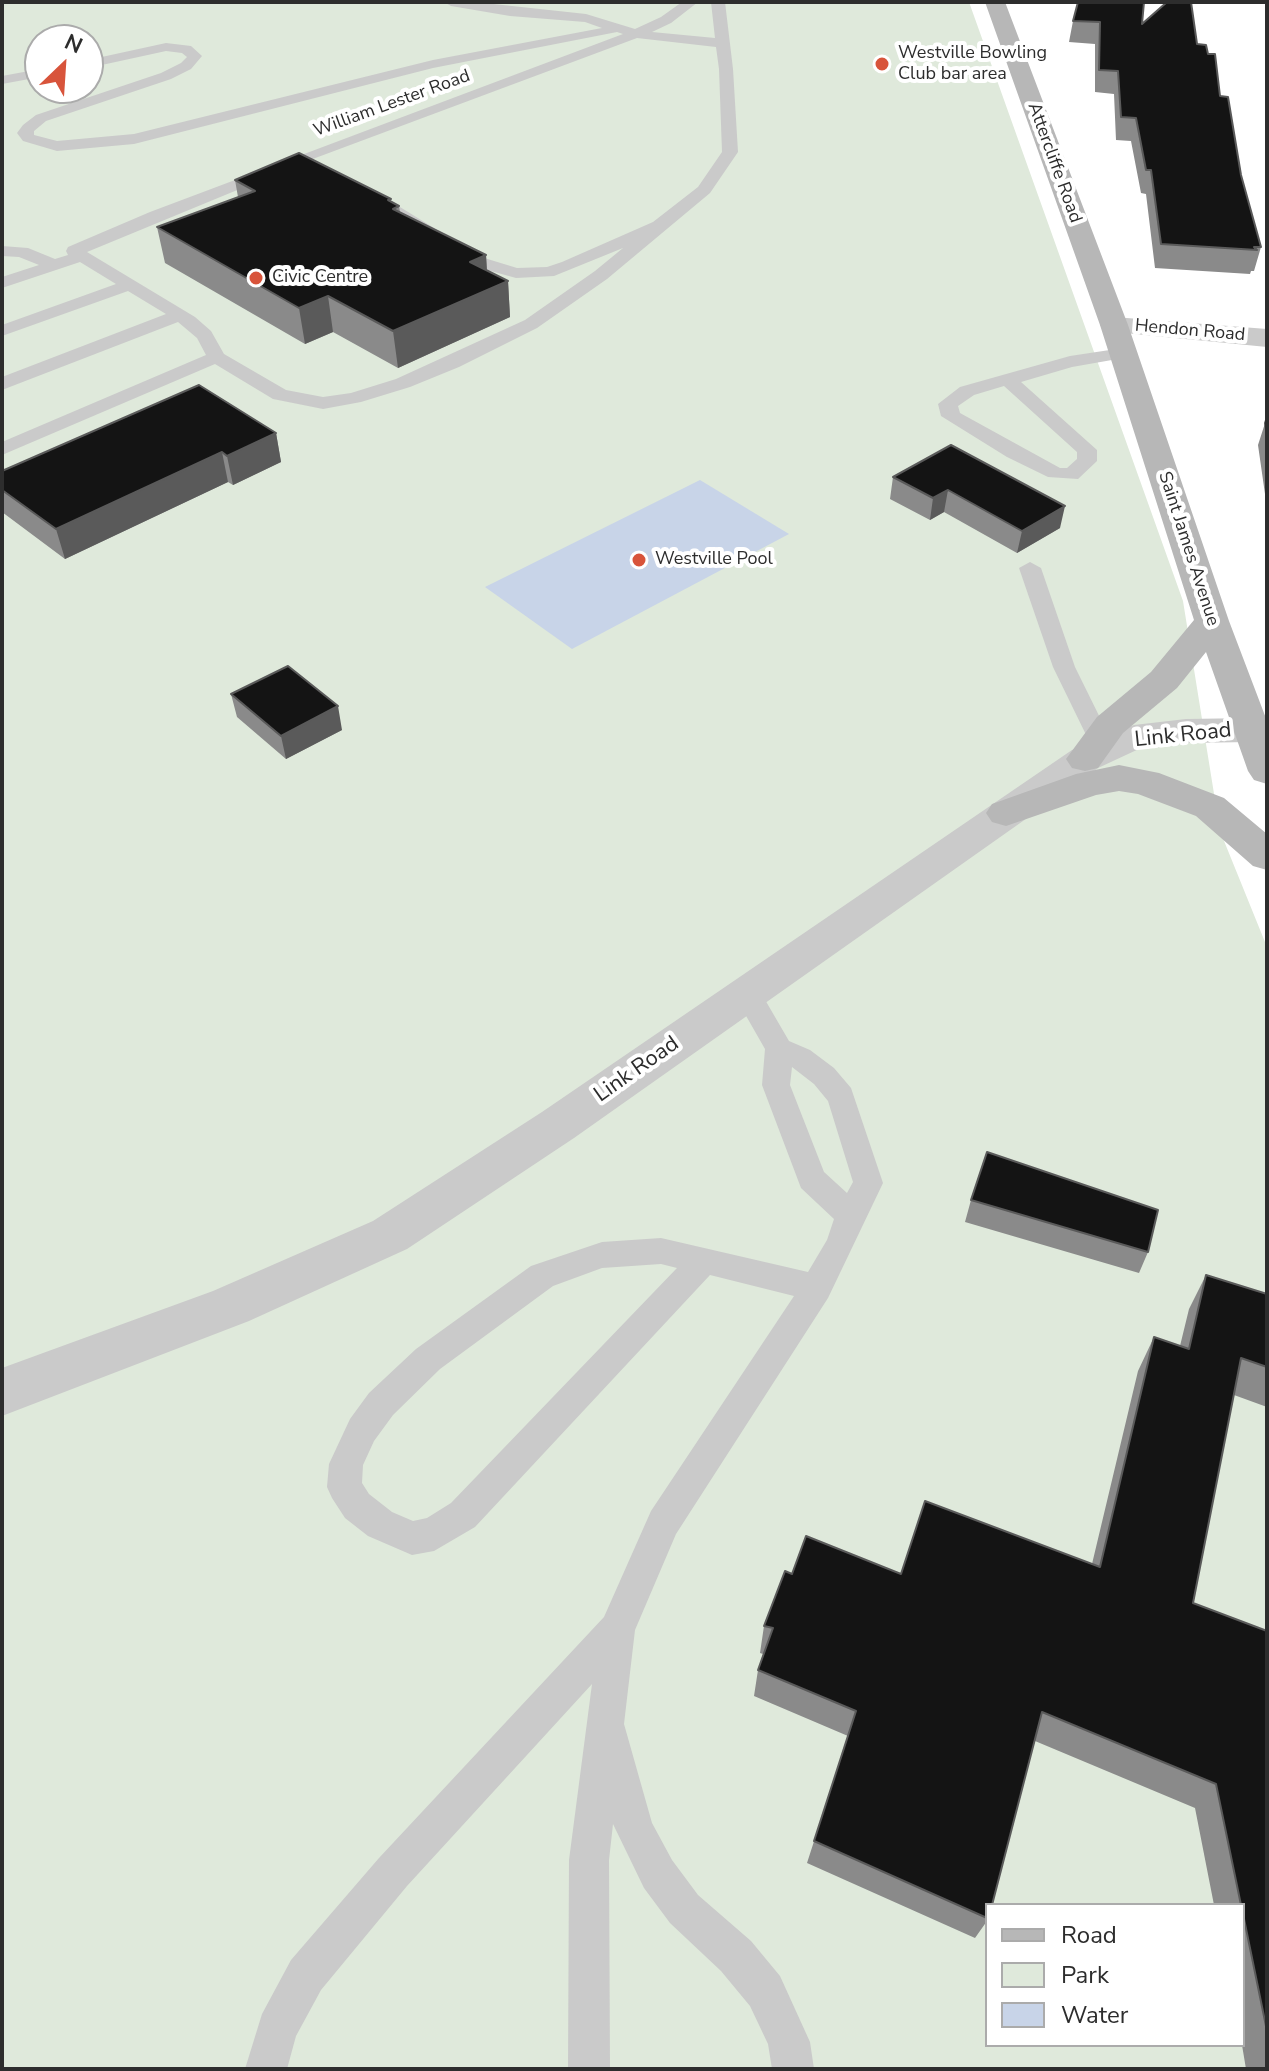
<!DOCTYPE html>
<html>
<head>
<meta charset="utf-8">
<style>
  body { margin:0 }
  #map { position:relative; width:1269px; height:2071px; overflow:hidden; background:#fff; font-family:"Nunito Sans",sans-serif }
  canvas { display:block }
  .frame { position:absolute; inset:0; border:4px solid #2d2d2d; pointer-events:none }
  .legend { position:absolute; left:985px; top:1903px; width:260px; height:144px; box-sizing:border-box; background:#fff; border:2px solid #ababab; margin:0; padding:10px 14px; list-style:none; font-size:24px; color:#2d2d2d }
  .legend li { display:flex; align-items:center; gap:16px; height:40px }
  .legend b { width:40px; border:2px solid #ababab }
  .north { position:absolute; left:24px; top:24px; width:80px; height:80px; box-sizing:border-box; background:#fff; border:2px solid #ababab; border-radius:50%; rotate:25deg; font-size:22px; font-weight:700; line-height:32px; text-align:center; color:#2d2d2d }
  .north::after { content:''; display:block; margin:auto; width:28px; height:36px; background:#d8543b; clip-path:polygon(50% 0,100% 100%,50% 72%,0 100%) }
</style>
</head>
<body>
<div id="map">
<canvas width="1269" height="2071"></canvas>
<div class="frame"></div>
<ul class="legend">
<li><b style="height:10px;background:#b7b7b7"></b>Road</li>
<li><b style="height:22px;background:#dfe9db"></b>Park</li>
<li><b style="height:22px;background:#c8d4e8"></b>Water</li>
</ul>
<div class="north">N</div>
</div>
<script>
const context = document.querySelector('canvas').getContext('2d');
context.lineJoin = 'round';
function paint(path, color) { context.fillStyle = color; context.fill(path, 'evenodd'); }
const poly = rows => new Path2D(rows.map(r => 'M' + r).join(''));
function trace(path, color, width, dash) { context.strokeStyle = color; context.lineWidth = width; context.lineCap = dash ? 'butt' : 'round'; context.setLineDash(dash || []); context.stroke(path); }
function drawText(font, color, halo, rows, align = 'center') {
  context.font = font + ' "Nunito Sans",sans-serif'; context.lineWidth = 8; context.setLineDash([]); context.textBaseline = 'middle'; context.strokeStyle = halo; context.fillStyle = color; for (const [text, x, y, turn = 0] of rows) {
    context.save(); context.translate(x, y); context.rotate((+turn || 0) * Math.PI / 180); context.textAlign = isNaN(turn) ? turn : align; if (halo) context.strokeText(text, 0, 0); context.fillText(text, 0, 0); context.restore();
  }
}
const green = poly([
  [2,2,969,2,1183,601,1220,831,1267,947,1267,2069,2,2069],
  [40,40,88,40,88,88,40,88],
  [987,1905,1243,1905,1243,2045,987,2045]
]);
const water = poly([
  [700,480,789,534,572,649,485,587]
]);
const lane = poly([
  [444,2,475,2,586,14,635,29,661,17,682,2,698,2,671,23,652,32,715,38,711,2,725,2,733,69,738,152,710,193,607,279,537,328,459,367,410,387,361,402,323,409,273,399,215,364,2,455,2,442,206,355,197,338,178,322,2,390,2,377,166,314,128,291,2,336,2,325,116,284,80,262,2,288,2,277,39,265,19,257,2,256,2,246,28,248,55,259,68,255,66,251,68,247,150,212,623,34,617,32,433,68,134,144,57,151,23,141,17,133,23,125,36,115,161,73,181,63,187,57,182,53,166,51,88,68,88,60,166,43,191,46,202,56,191,69,171,79,46,121,34,131,34,135,57,141,134,134,433,60,602,28,585,22,510,16,451,6,444,2],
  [637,38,716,47,719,69,722,152,698,187,653,222,562,262,547,267,517,268,481,257,374,191,362,191,362,197,469,265,516,278,554,276,623,248,595,271,525,320,396,379,351,393,323,397,286,390,224,354,211,331,195,317,87,252,310,160,637,38],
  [40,69,40,77,2,84,2,76,40,69],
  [1123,348,1132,353,1129,357,1072,367,1021,382,1097,450,1097,461,1078,479,1048,477,1007,457,941,416,938,404,960,387,1070,356,1123,348],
  [1004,386,1077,452,1077,459,1067,468,1060,468,960,413,958,406,974,395,1004,386],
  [1030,562,1041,568,1075,667,1111,740,1107,745,1091,745,1053,667,1019,568,1030,562],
  [747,983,757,986,789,1041,810,1050,834,1068,851,1088,883,1183,828,1298,676,1534,635,1630,624,1724,652,1823,672,1860,698,1895,751,1941,780,1976,810,2042,814,2069,772,2069,768,2044,750,2006,721,1971,670,1923,644,1888,613,1824,609,1860,610,2069,568,2069,569,1860,592,1684,407,1886,321,1990,296,2036,287,2069,245,2069,262,2014,291,1960,379,1858,604,1617,651,1511,794,1296,710,1275,475,1527,434,1551,412,1555,368,1536,345,1518,332,1498,327,1487,329,1464,350,1419,369,1393,416,1349,531,1266,602,1242,661,1238,808,1272,827,1240,834,1219,801,1188,762,1085,765,1049,733,993,737,986,747,983],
  [792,1067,814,1084,828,1101,853,1182,847,1193,824,1172,790,1085,792,1067],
  [661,1264,677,1268,451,1503,427,1518,413,1521,392,1512,369,1494,362,1483,363,1465,374,1441,393,1415,440,1369,553,1286,602,1268,661,1264]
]);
const street = poly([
  [1114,317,1267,329,1267,347,1104,331,1100,325,1104,319,1114,317],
  [1251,718,1264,721,1267,726,1264,739,1251,742,1186,743,1141,748,1098,768,574,1138,407,1249,249,1321,2,1416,2,1368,213,1291,373,1221,542,1112,1072,750,1134,725,1186,719,1251,718]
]);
const secondary = poly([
  [985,2,1005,2,1128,325,1229,621,1267,721,1267,784,1254,780,1248,771,1206,652,1177,688,1123,733,1098,768,1085,771,1072,768,1066,759,1097,717,1151,672,1194,620,1100,325,985,2],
  [1119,765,1159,773,1224,798,1267,834,1267,870,1253,866,1196,816,1138,794,1119,791,1096,795,1006,826,992,822,986,813,992,804,1076,774,1119,765]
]);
const wall = poly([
  [1073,21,1142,24,1197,44,1208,54,1261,247,1254,271,1251,271,1250,274,1155,268,1146,194,1141,193,1131,141,1116,140,1114,94,1095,92,1095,44,1069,42],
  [235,180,392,202,399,206,400,212,486,255,487,270,508,281,510,317,398,368,333,332,305,344,165,263,157,227,238,197],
  [1267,417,1267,508,1258,445],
  [276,433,281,462,233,485,228,482,65,559,2,512,2,471],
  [951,445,1060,528,1017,553,944,512,930,520,890,499,893,477],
  [231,694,342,730,286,759,237,717],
  [971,1200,1148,1252,1139,1273,965,1222],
  [1206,1275,1267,1294,1267,1407,1234,1395,1193,1603,1267,1631,1267,2069,1246,2069,1242,2045,1243,2045,1243,1905,1214,1905,1195,1808,1035,1741,987,1905,987,1921,975,1938,807,1863,848,1736,754,1696,758,1670,763,1654,760,1653,764,1626,792,1574,901,1574,1092,1564,1138,1371,1154,1337,1180,1346,1189,1309]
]);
const shadedWall = poly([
  [486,255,488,290,508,281,510,317,398,368,393,331,470,262],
  [328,296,333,332,305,344,299,308],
  [276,433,281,462,233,485,227,456],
  [222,452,228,482,65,559,56,529],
  [948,490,944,512,930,520,933,498],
  [1065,506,1060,528,1017,553,1022,531],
  [338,706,342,730,286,759,281,736]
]);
const building = poly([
  [1078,2,1144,2,1142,24,1167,2,1191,2,1197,44,1206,45,1208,54,1215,54,1220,96,1228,97,1241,175,1261,247,1254,247,1257,250,1161,244,1151,170,1146,170,1136,118,1121,117,1118,71,1099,70,1100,22,1073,21,1078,2],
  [299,153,391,199,388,200,399,206,393,209,486,255,470,262,508,281,393,331,328,296,299,308,157,227,255,191,235,180,299,153],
  [199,385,276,433,227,456,222,452,56,529,2,490,2,471,199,385],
  [1267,417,1267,437,1265,423,1267,417],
  [951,445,1065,506,1022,531,948,490,933,498,893,477,951,445],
  [288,666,338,706,281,736,231,694,288,666],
  [987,1152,1158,1210,1148,1252,971,1200,987,1152],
  [1206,1275,1267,1294,1267,1367,1241,1358,1193,1603,1267,1631,1267,2031,1243,1914,1243,1905,1241,1905,1216,1784,1042,1712,992,1905,987,1905,987,1918,814,1841,856,1711,758,1670,773,1628,764,1626,785,1571,792,1574,806,1536,901,1574,925,1501,1100,1567,1154,1337,1189,1349,1206,1275]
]);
const markers = [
  [882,64,8,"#d8543b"],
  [256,278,8,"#d8543b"],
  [639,560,8,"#d8543b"]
];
const farPoinames = [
  ["Westville Bowling",898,54],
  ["Club bar area",898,75],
  ["Civic Centre",272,278],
  ["Westville Pool",655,560]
];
const farStreetnames = [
  ["William Lester Road",392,104,-20],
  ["Attercliffe Road",1054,163,70],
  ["Hendon Road",1190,331,5],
  ["Saint James Avenue",1188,549,72]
];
const streetNames = [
  ["Link Road",1183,736,-6],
  ["Link Road",637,1070,-35]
];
paint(green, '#dfe9db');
paint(water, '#c8d4e8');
paint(lane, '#cacaca');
paint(street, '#cacaca');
paint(secondary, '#b7b7b7');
paint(wall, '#8a8a8a');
paint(shadedWall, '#5a5a5a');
paint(building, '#141414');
trace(building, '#5a5a5a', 2);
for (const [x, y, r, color] of markers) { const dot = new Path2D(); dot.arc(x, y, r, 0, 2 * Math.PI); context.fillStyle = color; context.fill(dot); trace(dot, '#fff', 3); }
drawText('18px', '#2d2d2d', '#fff', farPoinames, 'left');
drawText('18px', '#2d2d2d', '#fff', farStreetnames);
drawText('22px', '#2d2d2d', '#fff', streetNames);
</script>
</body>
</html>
